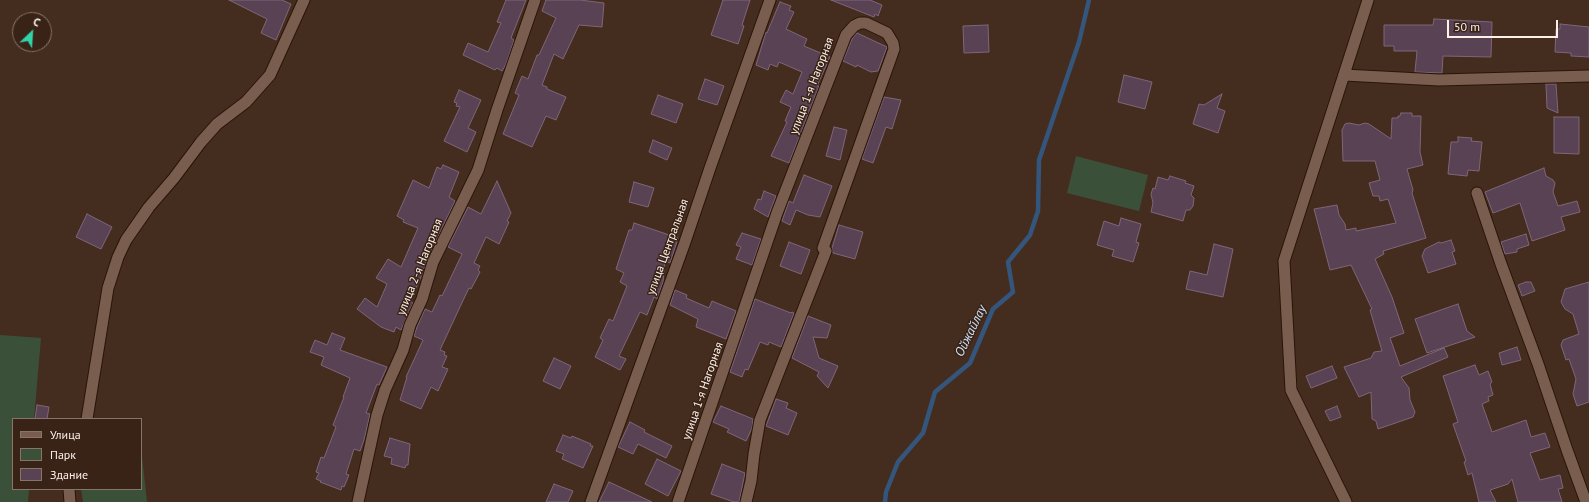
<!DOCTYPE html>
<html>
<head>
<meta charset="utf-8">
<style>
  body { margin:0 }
  #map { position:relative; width:1589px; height:502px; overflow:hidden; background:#442d1f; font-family:"PT Sans",sans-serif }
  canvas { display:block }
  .legend { position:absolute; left:12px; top:418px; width:130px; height:72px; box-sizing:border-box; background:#392316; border:1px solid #87756a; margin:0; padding:5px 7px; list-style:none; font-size:12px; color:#fdf0e9 }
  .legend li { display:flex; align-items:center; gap:8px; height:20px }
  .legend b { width:20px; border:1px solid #87756a }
  .north { position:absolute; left:12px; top:12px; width:40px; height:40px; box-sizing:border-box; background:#392316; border:1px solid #87756a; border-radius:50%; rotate:25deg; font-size:11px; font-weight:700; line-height:16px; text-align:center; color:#fdf0e9 }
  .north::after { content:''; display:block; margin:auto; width:14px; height:18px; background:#31d4a9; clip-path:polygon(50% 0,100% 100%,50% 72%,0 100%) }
  .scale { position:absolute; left:1447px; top:20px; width:111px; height:18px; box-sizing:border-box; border:2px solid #fdf0e9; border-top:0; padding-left:5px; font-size:12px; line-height:14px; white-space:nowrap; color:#fdf0e9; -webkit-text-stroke:3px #392316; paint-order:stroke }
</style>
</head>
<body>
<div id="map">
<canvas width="1589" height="502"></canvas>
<ul class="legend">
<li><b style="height:5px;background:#795e4f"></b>Улица</li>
<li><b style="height:11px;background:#3b5039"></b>Парк</li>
<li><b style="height:11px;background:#594253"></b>Здание</li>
</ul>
<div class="north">С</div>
<div class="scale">50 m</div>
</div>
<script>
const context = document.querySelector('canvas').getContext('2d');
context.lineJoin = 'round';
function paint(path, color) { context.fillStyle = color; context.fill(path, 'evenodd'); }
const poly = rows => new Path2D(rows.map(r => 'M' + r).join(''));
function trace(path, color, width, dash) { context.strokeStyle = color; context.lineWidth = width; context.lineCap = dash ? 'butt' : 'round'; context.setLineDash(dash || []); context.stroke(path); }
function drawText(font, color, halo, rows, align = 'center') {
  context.font = font + ' "PT Sans",sans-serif'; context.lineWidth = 3; context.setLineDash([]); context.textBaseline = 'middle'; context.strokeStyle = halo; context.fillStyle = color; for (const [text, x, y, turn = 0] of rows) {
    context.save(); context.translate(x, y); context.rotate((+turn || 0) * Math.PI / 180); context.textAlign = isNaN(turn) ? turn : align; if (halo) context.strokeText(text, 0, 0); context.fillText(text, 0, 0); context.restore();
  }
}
const green = poly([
  [1076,156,1148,175,1139,211,1067,193],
  [0,335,41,338,34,419,13,419,13,489,29,489,28,502,0,502],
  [141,447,147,502,83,502,81,489,141,489]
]);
const stream = poly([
  [885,502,886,492,898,462,923,433,935,392,970,363,993,309,1013,292,1008,262,1030,235,1038,211,1039,160,1079,42,1089,0]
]);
const building = poly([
  [229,0,282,0,291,4,276,40,261,33,267,19,229,0],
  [506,0,526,0,511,38,514,40,506,64,502,71,497,68,495,70,463,55,468,43,488,52,501,23,497,22,506,0],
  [546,0,580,0,604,3,602,27,579,25,563,59,554,54,542,85,547,87,547,89,566,97,556,120,546,116,532,147,503,134,519,95,515,93,522,76,528,79,537,55,539,55,556,18,542,11,546,0],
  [723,0,750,0,742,25,744,26,738,44,711,35,723,0],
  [831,0,870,0,882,5,878,16,875,14,874,17,831,0],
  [780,2,791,6,789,10,794,12,786,29,807,39,804,46,830,57,817,86,819,86,789,163,771,156,787,122,785,121,791,107,780,102,786,90,793,94,802,72,779,62,777,67,770,64,768,70,756,65,766,32,767,33,780,2],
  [1434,19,1492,22,1491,57,1443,56,1442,73,1415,72,1417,51,1394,51,1394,46,1384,46,1384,25,1433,25,1434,19],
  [1560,24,1589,27,1589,57,1571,56,1571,53,1555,52,1556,29,1560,29,1560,24],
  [988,25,989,52,964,53,963,26,988,25],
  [857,33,887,47,878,71,871,72,857,65,856,67,843,61,852,39,857,33],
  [1124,75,1152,82,1145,109,1118,102,1124,75],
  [705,79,724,86,717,105,698,99,705,79],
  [1546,84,1556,84,1558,113,1547,108,1546,84],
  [459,90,481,100,468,128,476,132,467,152,444,141,460,107,456,106,457,103,454,102,459,90],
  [1222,94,1217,108,1225,111,1218,133,1193,124,1199,104,1204,105,1222,94],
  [658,95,683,104,676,123,651,114,658,95],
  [884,97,901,100,892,129,886,127,873,163,862,159,884,97],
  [1401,113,1412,113,1412,116,1421,116,1420,152,1423,165,1407,169,1413,190,1412,193,1426,238,1383,251,1384,254,1375,259,1392,297,1404,333,1390,338,1400,366,1444,348,1448,357,1401,377,1409,388,1410,400,1415,412,1413,417,1378,429,1376,421,1372,419,1371,392,1359,397,1344,367,1371,358,1374,352,1382,351,1370,310,1372,309,1351,265,1330,270,1314,209,1337,205,1339,215,1345,224,1346,230,1356,228,1356,231,1396,223,1388,199,1380,201,1379,196,1373,196,1369,183,1380,180,1375,161,1343,161,1342,130,1345,124,1349,123,1359,125,1365,123,1369,124,1391,139,1392,118,1398,118,1398,116,1400,116,1401,113],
  [1554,117,1579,117,1579,154,1554,153,1554,117],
  [834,127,847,130,840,160,826,156,834,127],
  [1458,137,1472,138,1471,141,1482,142,1479,171,1468,170,1467,176,1448,174,1451,142,1458,142,1458,137],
  [653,140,672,148,667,160,649,152,653,140],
  [443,165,459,172,449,197,455,201,427,259,422,275,410,301,413,303,401,330,396,327,394,332,381,327,357,309,365,298,377,307,387,284,376,278,388,259,401,267,418,228,403,222,404,220,397,216,413,180,429,188,437,167,441,169,443,165],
  [1544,168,1546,176,1553,180,1555,183,1553,192,1558,206,1577,201,1580,212,1561,217,1565,230,1532,241,1520,203,1493,213,1485,192,1544,168],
  [804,175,832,186,820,217,808,215,796,210,790,225,782,221,789,201,793,203,804,175],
  [1170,176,1186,181,1185,183,1194,186,1191,195,1194,198,1193,206,1190,210,1186,210,1183,221,1151,212,1153,203,1151,194,1153,188,1155,189,1158,177,1168,180,1170,176],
  [497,181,511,213,507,221,509,222,499,244,486,237,474,263,480,266,478,270,480,272,471,289,469,288,459,309,440,350,445,352,444,355,447,356,442,367,448,369,438,391,431,387,421,409,400,400,407,377,406,377,423,340,414,336,417,327,425,309,432,312,440,295,442,296,462,254,448,247,468,207,481,214,497,181],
  [634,182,654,188,648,207,629,202,634,182],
  [764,191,776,196,768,217,754,209,758,199,761,200,764,191],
  [87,214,112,227,101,249,76,237,87,214],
  [1121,218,1141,224,1136,242,1139,243,1133,262,1112,256,1114,250,1097,245,1104,221,1119,226,1121,218],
  [634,223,678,238,677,242,670,263,665,261,663,282,657,299,654,297,647,315,640,312,619,356,626,359,620,370,595,357,603,340,600,338,609,319,613,321,627,286,620,282,624,273,616,269,629,230,632,230,634,223],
  [839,225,863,232,855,259,833,253,832,248,839,225],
  [742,233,761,239,752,265,736,259,741,247,736,245,742,233],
  [1526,234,1529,245,1517,249,1517,252,1505,254,1501,242,1526,234],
  [1451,240,1455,251,1452,252,1456,264,1428,273,1422,256,1425,249,1439,242,1441,243,1451,240],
  [789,242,810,250,801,274,780,266,789,242],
  [1214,244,1233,249,1223,297,1186,289,1190,271,1207,275,1214,244],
  [1526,282,1531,282,1535,291,1522,296,1518,285,1526,282],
  [1589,282,1589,402,1577,406,1573,394,1576,379,1569,359,1566,360,1561,345,1563,340,1579,334,1573,314,1565,309,1561,302,1565,289,1589,282],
  [675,290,687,295,686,298,709,308,712,301,736,311,726,339,696,327,698,319,670,305,675,290],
  [755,299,791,313,792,312,794,313,781,347,769,342,768,345,760,342,748,370,745,369,742,377,730,372,755,299],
  [1458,304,1467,331,1475,337,1427,353,1415,319,1458,304],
  [808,316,831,325,827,338,813,337,819,358,838,366,828,388,817,376,819,372,792,358,808,316],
  [332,333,345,338,340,350,387,367,379,385,377,384,366,413,370,414,364,440,360,451,354,449,346,474,349,475,344,487,342,486,341,490,320,482,321,481,316,479,319,473,316,472,321,457,324,458,336,427,333,425,344,397,343,397,350,378,321,365,324,357,310,352,315,340,327,345,332,333],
  [1517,347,1521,360,1502,365,1499,353,1517,347],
  [554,358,571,366,560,389,543,381,554,358],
  [1475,365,1479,375,1488,371,1492,382,1490,384,1493,395,1488,397,1489,401,1482,404,1492,432,1526,420,1531,437,1545,433,1550,447,1530,453,1540,480,1560,475,1563,488,1558,489,1562,502,1518,502,1512,479,1508,484,1490,490,1496,502,1479,502,1472,473,1468,475,1464,462,1466,461,1453,424,1458,422,1443,376,1475,365],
  [1332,366,1337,378,1311,388,1306,376,1332,366],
  [776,399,788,403,786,408,797,413,788,435,766,426,776,399],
  [37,405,49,407,47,419,35,419,37,405],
  [721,406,753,419,752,428,746,441,727,432,729,429,713,422,721,406],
  [1337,406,1341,417,1330,421,1325,411,1337,406],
  [630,422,645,430,644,432,672,446,666,458,638,444,633,454,618,447,630,422],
  [563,435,571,438,572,436,591,444,590,446,593,446,583,468,562,459,564,454,556,451,563,435],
  [390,438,410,444,408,465,406,465,405,468,391,464,392,458,384,456,390,438],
  [657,459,681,471,668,496,645,484,657,459],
  [722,464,745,473,739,502,734,502,711,494,722,464],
  [609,482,652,502,599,502,609,482],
  [554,484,573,491,568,502,546,502,554,484]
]);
const minor = poly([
  [1344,75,1439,80,1589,76],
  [1477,193,1501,264,1538,364,1567,450,1586,502],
  [87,419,108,288,118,257,126,240,149,207,174,178,201,142,217,124,246,102,270,75,304,0],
  [69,489,70,502],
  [358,502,377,415,385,390,403,350,410,325,422,299,433,262,478,170,497,110,535,0],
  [678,502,777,213,846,35,854,26,860,23,866,23,887,33,893,43,894,49,823,248,826,251,760,420,754,454,751,481,746,502]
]);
const tertiary = poly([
  [591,502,685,242,710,168,770,0],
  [1346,502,1291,390,1284,261,1368,0]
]);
const streetNames = [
  ["улица 1-я Нагорная",812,86,-69],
  ["улица Центральная",668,247,-70],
  ["улица 2-я Нагорная",420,267,-68],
  ["улица 1-я Нагорная",703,391,-71]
];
const waterNames = [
  ["Ойжайлау",971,331,-64]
];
paint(green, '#3b5039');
trace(stream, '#34567d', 4.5);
paint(building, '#594253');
trace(building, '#7f6678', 1);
trace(minor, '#2a1408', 13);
trace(tertiary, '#2a1408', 13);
trace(minor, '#795e4f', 11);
trace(tertiary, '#795e4f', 11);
drawText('12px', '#fdf0e9', '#392316', streetNames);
drawText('italic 13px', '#cde2fc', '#392316', waterNames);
</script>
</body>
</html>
